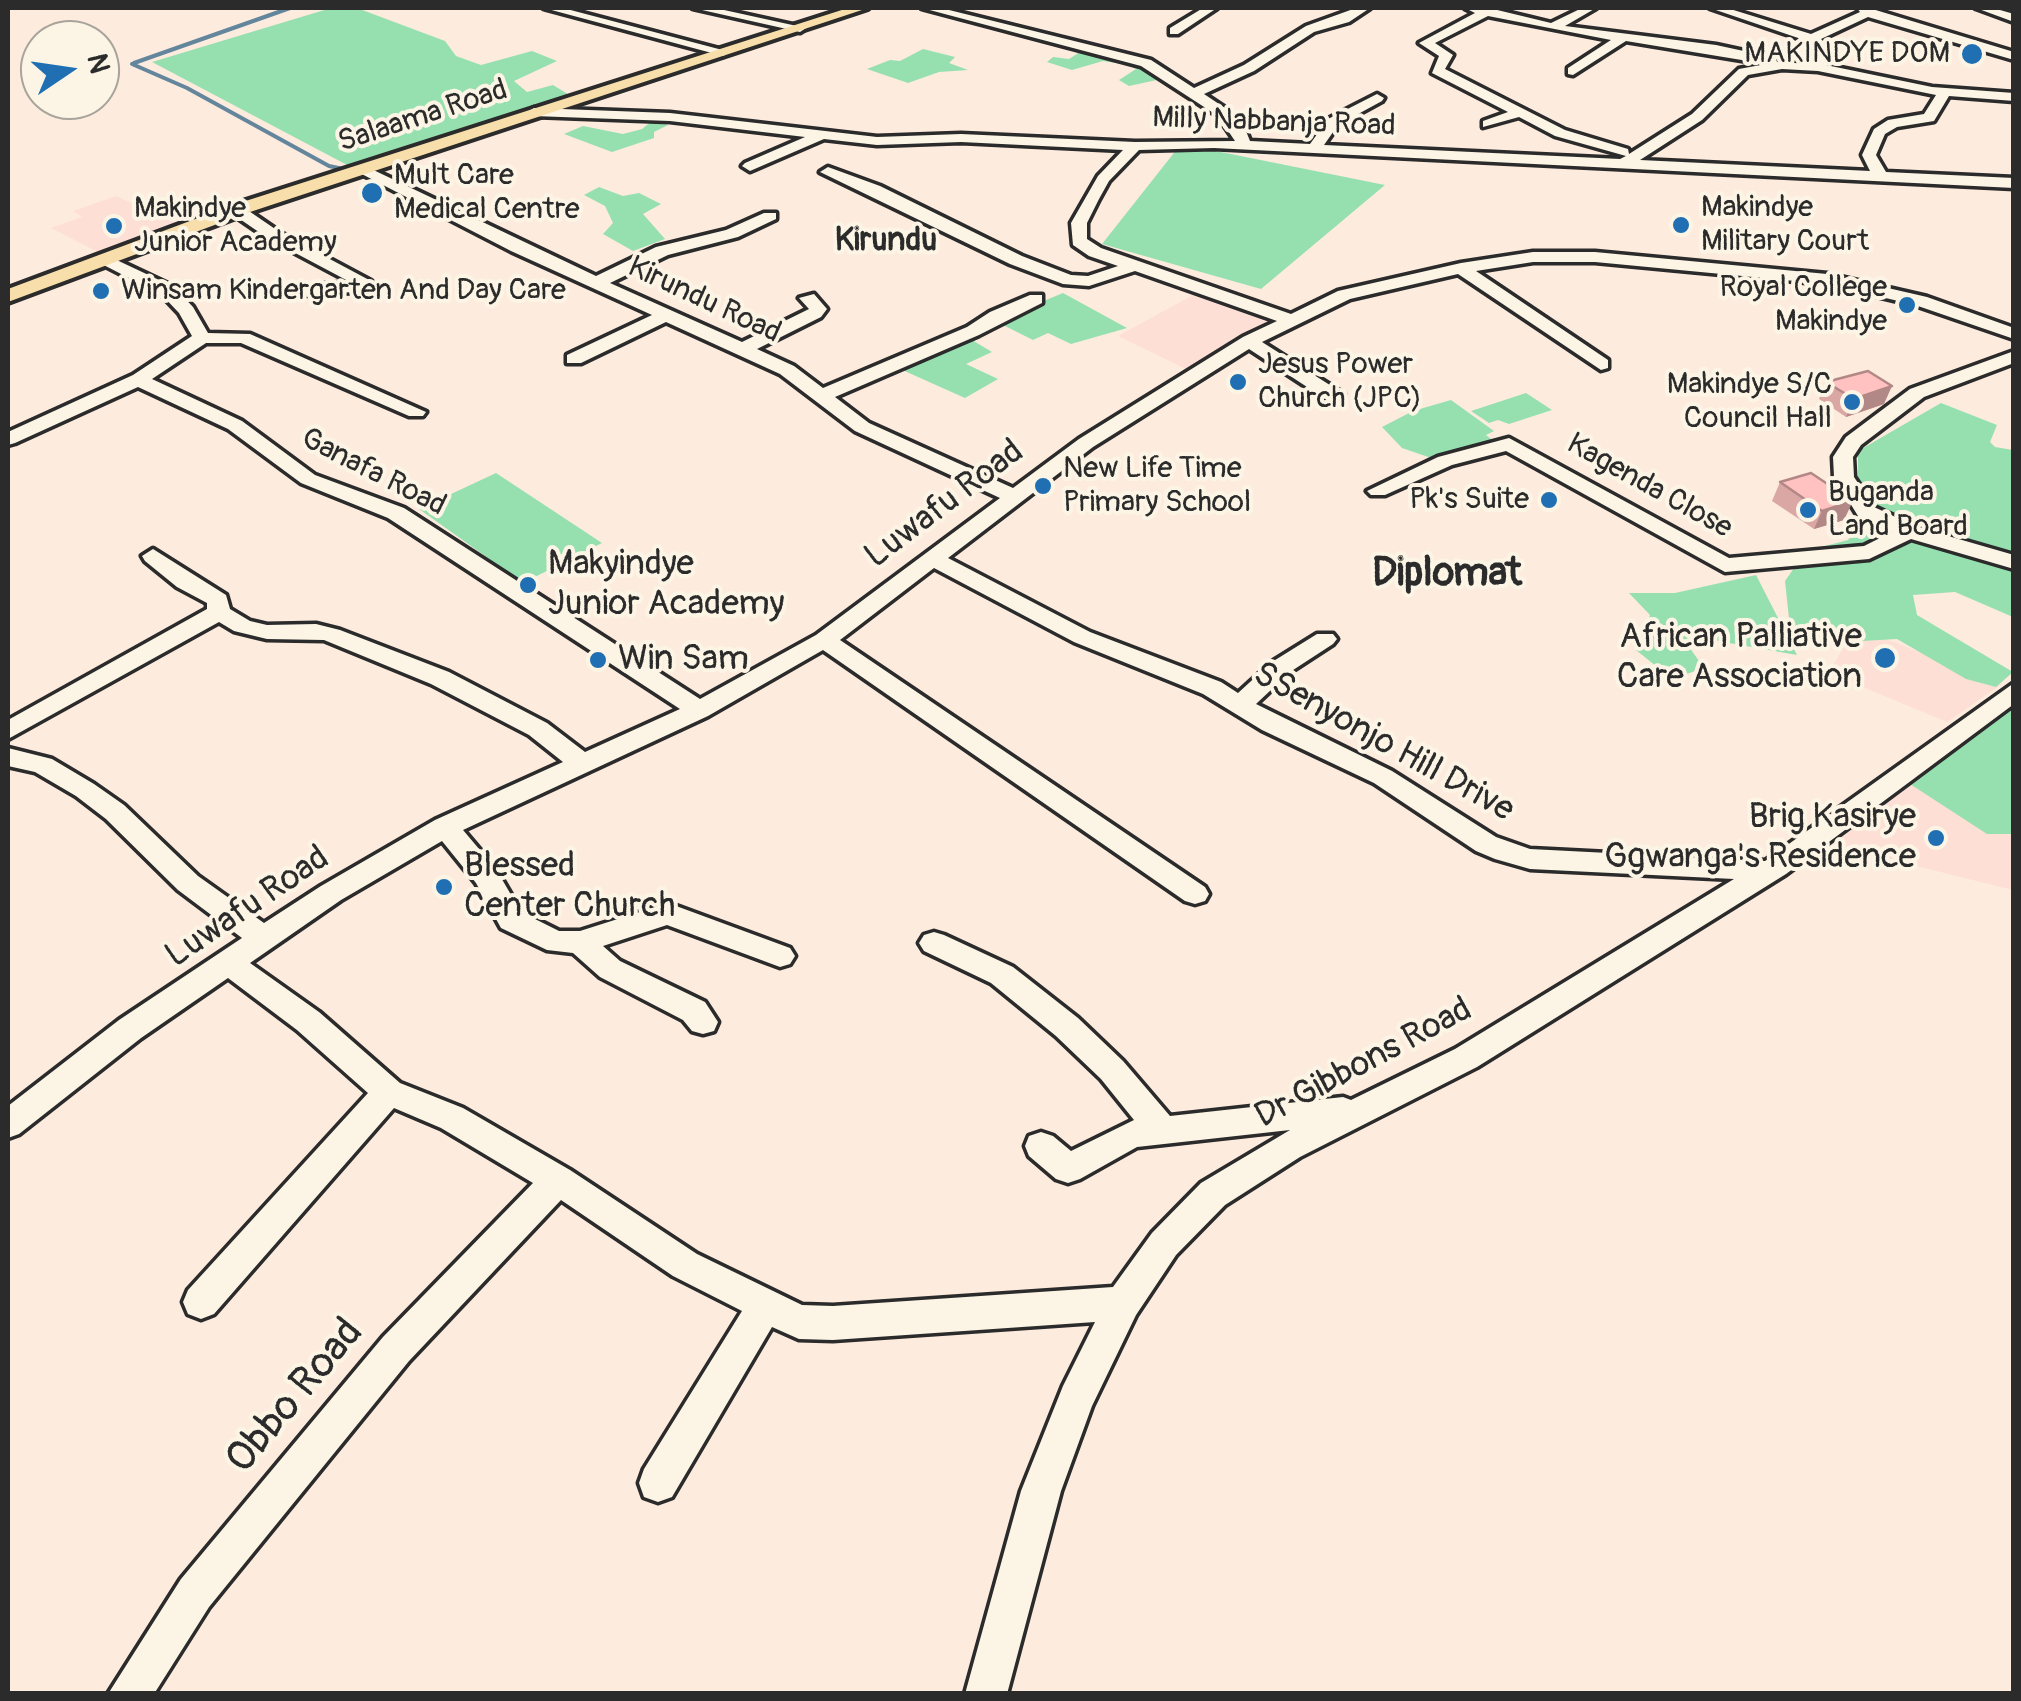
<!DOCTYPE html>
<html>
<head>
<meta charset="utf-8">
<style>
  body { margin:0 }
  #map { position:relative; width:2021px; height:1701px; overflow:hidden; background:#fdebde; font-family:Pangolin,sans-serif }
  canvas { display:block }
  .frame { position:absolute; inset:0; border:10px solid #2b2b2b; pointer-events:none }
  .north { position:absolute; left:20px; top:20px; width:100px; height:100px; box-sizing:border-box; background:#fcf5e5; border:2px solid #a8a49b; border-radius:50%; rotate:77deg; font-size:28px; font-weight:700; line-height:40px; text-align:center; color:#2b2b2b }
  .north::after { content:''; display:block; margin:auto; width:35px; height:45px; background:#1f6fb2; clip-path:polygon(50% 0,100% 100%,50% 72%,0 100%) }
</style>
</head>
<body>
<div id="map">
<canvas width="2021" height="1701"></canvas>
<div class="frame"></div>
<div class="north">N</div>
</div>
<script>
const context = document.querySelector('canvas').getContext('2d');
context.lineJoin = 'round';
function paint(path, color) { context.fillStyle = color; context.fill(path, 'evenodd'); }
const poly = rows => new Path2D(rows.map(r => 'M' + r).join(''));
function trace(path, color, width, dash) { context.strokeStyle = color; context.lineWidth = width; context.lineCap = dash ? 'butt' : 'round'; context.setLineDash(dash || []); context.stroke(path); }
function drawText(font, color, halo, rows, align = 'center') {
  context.font = font + ' Pangolin,sans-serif'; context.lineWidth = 8; context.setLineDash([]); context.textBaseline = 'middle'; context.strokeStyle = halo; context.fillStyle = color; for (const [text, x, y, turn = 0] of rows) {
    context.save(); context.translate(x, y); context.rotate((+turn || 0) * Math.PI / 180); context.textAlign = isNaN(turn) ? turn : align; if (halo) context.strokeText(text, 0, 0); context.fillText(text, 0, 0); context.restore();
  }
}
const built = poly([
  [116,196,176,223,98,252,51,228,82,217,73,211],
  [1195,294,1276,318,1186,369,1118,336],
  [1855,627,2002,684,1947,722,1829,673],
  [2013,707,2013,890,1832,845]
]);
const green = poly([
  [331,8,357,8,445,41,456,56,481,65,532,51,557,61,514,81,527,92,553,85,571,96,349,166,152,62],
  [1088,47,1120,55,1166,78,1129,86,1119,80,1136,69,1128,65,1103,61,1072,70,1047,62,1053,57,1069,59],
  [923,49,955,57,949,63,968,70,939,72,908,83,867,69,890,60,900,61],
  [652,121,668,125,654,132,654,138,612,152,564,134,583,126,623,134,642,129],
  [1181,144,1385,185,1261,289,1102,244],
  [599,187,623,196,639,193,661,204,643,214,665,239,633,251,603,234,613,223,605,206,584,195],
  [1063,293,1127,328,1071,344,1048,333,1033,340,995,321],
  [967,337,992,352,966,364,998,379,965,398,900,369,952,348,951,344],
  [1526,393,1552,410,1509,424,1498,420,1489,423,1471,411],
  [1451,400,1494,431,1486,435,1496,443,1437,460,1402,448,1382,427,1413,411],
  [1941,403,1997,425,1990,442,1995,447,2013,450,2013,558,1898,523,1874,510,1858,477,1858,451],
  [496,473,602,543,523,583,419,509],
  [1862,521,2013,567,2013,617,1955,592,1913,595,1917,615,2013,672,1996,687,1966,679,1897,639,1810,644,1791,637,1785,581,1806,551,1848,540],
  [1756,575,1797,655,1706,639,1687,644,1704,668,1672,679,1636,650,1650,615,1629,593,1675,593],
  [2013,707,2013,834,1987,834,1910,784]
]);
const stream = poly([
  [134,63,290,8],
  [132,64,187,88,329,166,348,170]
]);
const minor = poly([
  [544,8,563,8,730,52,723,56,544,8],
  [693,8,715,8,806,28,800,32,693,8],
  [922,8,941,8,1151,60,1194,88,1244,65,1306,26,1356,8,1370,8,1349,22,1314,32,1254,71,1204,94,1228,110,1246,131,1250,141,1310,144,1328,119,1377,94,1384,98,1382,101,1338,125,1324,145,1620,159,1626,156,1555,136,1519,117,1483,127,1483,121,1508,112,1432,73,1439,56,1419,43,1475,13,1465,8,1489,8,1551,23,1582,8,1596,8,1565,26,1716,45,1776,58,1777,62,1811,64,1815,60,1815,46,1807,41,1710,8,1727,8,1811,34,1860,12,1857,8,1869,8,2014,52,2014,60,1868,17,1821,39,1827,45,1826,65,1932,87,2014,93,2014,101,1949,96,1934,121,1897,127,1885,134,1876,155,1886,172,2014,178,2014,188,1214,148,1139,150,1109,181,1099,199,1087,223,1087,239,1101,248,1291,314,1338,291,1461,263,1533,252,1595,252,1827,274,1927,297,2014,328,2014,339,1915,305,1827,284,1595,262,1533,262,1476,271,1608,360,1608,368,1601,370,1458,274,1350,299,1262,342,1344,394,1344,402,1330,402,1249,349,1093,447,948,558,1090,632,1221,682,1238,693,1272,662,1317,634,1333,634,1337,639,1333,644,1290,672,1256,704,1392,771,1496,837,1530,849,1765,861,2014,683,2014,704,1786,874,1477,1067,1300,1157,1225,1205,1176,1255,1136,1315,1092,1406,1061,1491,1007,1694,965,1694,1021,1491,1063,1386,1095,1322,833,1340,799,1339,772,1327,672,1497,658,1502,644,1497,639,1483,644,1469,742,1311,673,1276,561,1200,409,1361,209,1607,154,1694,108,1694,181,1579,383,1337,533,1183,441,1128,394,1108,214,1314,201,1319,188,1314,183,1302,188,1290,368,1093,297,1030,228,978,141,1038,19,1134,8,1138,8,1106,119,1020,242,938,178,890,106,819,76,796,35,772,8,766,8,748,52,759,94,784,124,805,198,876,264,923,321,886,435,820,563,762,529,735,431,684,324,640,267,639,234,631,219,622,8,739,8,720,207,609,207,603,177,587,145,561,142,556,153,549,226,595,230,609,250,621,267,625,316,624,340,630,449,672,547,723,585,752,680,709,388,518,301,483,228,429,138,387,15,443,8,445,8,432,133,375,192,336,179,313,162,295,92,259,106,255,174,287,193,307,208,333,250,334,426,412,423,416,409,416,241,343,206,343,152,379,242,421,315,475,404,508,700,699,816,635,1000,498,855,431,780,374,666,322,581,363,567,363,567,355,652,315,511,251,352,169,365,166,596,276,656,247,726,230,764,213,776,213,776,219,738,237,668,255,610,283,742,342,809,309,799,298,814,294,827,309,821,317,757,349,794,366,823,388,967,327,990,312,1030,295,1042,295,1042,303,979,335,835,397,869,423,1013,488,1079,439,1243,337,1277,321,1135,271,1089,286,1063,284,1010,264,820,172,828,167,880,186,1022,256,1071,275,1088,276,1118,266,1089,256,1073,245,1071,223,1098,176,1123,150,961,142,877,145,824,139,750,171,742,166,745,163,805,137,670,121,534,116,527,112,534,108,670,113,877,137,961,134,1135,142,1235,141,1218,116,1141,66,922,8],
  [1488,16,1611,40,1568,68,1568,74,1573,75,1626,41,1766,64,1739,69,1692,114,1629,154,1628,149,1565,130,1445,69,1453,55,1435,43,1488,16],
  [1782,69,1818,71,1936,95,1924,114,1888,120,1874,129,1862,155,1870,171,1640,160,1702,120,1748,75,1782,69],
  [934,568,1074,642,1203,694,1262,730,1374,783,1476,851,1495,859,1530,869,1734,879,1455,1049,1351,1100,1343,1097,1170,1116,1123,1061,1078,1018,1013,967,944,935,934,932,924,935,919,943,924,951,991,983,1056,1036,1101,1079,1134,1120,1071,1151,1053,1136,1041,1132,1029,1136,1025,1146,1029,1156,1056,1179,1068,1183,1080,1179,1137,1147,1290,1130,1201,1183,1152,1233,1113,1287,833,1306,802,1305,697,1254,570,1170,463,1108,400,1083,319,1012,250,963,341,900,442,841,476,883,501,928,547,950,573,953,600,977,683,1020,692,1031,703,1034,714,1031,718,1022,705,1002,620,961,603,946,667,925,780,967,790,964,795,956,790,948,668,903,580,931,559,931,521,912,496,869,463,830,708,716,823,650,1185,901,1195,904,1205,901,1209,894,1205,887,840,640,934,568],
  [1203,8,1217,8,1178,34,1170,34,1170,28,1203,8],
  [1976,8,1993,8,2014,14,2014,22,1976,8],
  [231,207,243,207,281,233,371,281,354,292,286,296,286,288,292,287,350,282,269,239,231,213,231,207],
  [2014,351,2014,363,1924,397,1861,445,1853,457,1854,477,1874,507,1917,527,2014,555,2014,569,1911,539,1869,559,1725,572,1506,451,1452,465,1385,495,1371,495,1367,491,1438,457,1509,438,1729,558,1864,546,1892,532,1858,516,1834,477,1833,457,1846,437,1910,389,2014,351]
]);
const major = poly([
  [848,8,868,8,244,214,8,302,8,289,230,206,848,8]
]);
const wall = poly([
  [1826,382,1884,404,1846,417,1819,399],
  [1780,482,1844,520,1814,529,1772,501]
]);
const shadedWall = poly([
  [1892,386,1884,404,1846,417,1854,399],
  [1853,501,1844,520,1814,529,1822,511]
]);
const building = poly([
  [1868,371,1892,386,1854,399,1826,382,1868,371],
  [1811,473,1853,501,1822,511,1780,482,1811,473]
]);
const markers = [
  [1972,54,12,"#1f6fb2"],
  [372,193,12,"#1f6fb2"],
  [1681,225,10,"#1f6fb2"],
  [114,226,10,"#1f6fb2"],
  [101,291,10,"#1f6fb2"],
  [1907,305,10,"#1f6fb2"],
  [1238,382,10,"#1f6fb2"],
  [1852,402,10,"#1f6fb2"],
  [1043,486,10,"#1f6fb2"],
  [1549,500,10,"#1f6fb2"],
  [1808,510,10,"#1f6fb2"],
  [528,585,10,"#1f6fb2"],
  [1885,658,12,"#1f6fb2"],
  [598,660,10,"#1f6fb2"],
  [1936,838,10,"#1f6fb2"],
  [444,887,10,"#1f6fb2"]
];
const farPoinames = [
  ["MAKINDYE DOM",1950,54,"right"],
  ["Mult Care",394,176],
  ["Medical Centre",394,210],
  ["Makindye",1701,208],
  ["Military Court",1701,242],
  ["Makindye",134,209],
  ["Junior Academy",134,243],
  ["Royal College",1887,288,"right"],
  ["Makindye",1887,322,"right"],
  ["Winsam Kindergarten And Day Care",121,291],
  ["Jesus Power",1258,365],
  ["Church (JPC)",1258,399],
  ["Makindye S/C",1832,385,"right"],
  ["Council Hall",1832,419,"right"],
  ["New Life Time",1063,469],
  ["Primary School",1063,503],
  ["Buganda",1828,493],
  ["Land Board",1828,527],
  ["Pk's Suite",1529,500,"right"]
];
const farStreetnames = [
  ["Salaama Road",423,117,-18],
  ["Milly Nabbanja Road",1274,123,2],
  ["Kirundu Road",704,301,25],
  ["Ganafa Road",373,473,27],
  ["Kagenda Close",1649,487,29]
];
const farQuarternames = [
  ["Kirundu",886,242]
];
const streetNames = [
  ["Luwafu Road",945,505,-37],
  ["SSenyonjo Hill Drive",1383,743,29],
  ["Luwafu Road",248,908,-34],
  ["Dr Gibbons Road",1364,1064,-28]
];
const poiNames = [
  ["Makyindye",548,565],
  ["Junior Academy",548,605],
  ["African Palliative",1862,638,"right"],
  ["Care Association",1862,678,"right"],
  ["Win Sam",618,660],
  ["Brig Kasirye",1916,818,"right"],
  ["Ggwanga's Residence",1916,858,"right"],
  ["Blessed",464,867],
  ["Center Church",464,907]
];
const quarterNames = [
  ["Diplomat",1447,575]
];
const nearStreetnames = [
  ["Obbo Road",296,1397,-50]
];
paint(built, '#fedfd5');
paint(green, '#96e0b0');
trace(stream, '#63869c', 4);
trace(minor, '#2b2b2b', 7);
trace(major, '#2b2b2b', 8);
paint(minor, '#fcf5e5');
paint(major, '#f8deab');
paint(wall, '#dba7a5');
paint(shadedWall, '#b28886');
paint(building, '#ffc2c0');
trace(building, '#b28886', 2.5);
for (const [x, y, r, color] of markers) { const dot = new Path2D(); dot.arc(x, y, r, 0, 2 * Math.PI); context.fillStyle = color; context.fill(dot); trace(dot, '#fcf5e5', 4); }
drawText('30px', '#2b2b2b', '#fcf5e5', farPoinames, 'left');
drawText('30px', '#2b2b2b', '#fcf5e5', farStreetnames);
drawText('bold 32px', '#2b2b2b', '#fcf5e5', farQuarternames);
drawText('35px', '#2b2b2b', '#fcf5e5', streetNames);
drawText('35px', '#2b2b2b', '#fcf5e5', poiNames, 'left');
drawText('bold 40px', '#2b2b2b', '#fcf5e5', quarterNames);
drawText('42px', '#2b2b2b', '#fcf5e5', nearStreetnames);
</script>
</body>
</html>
